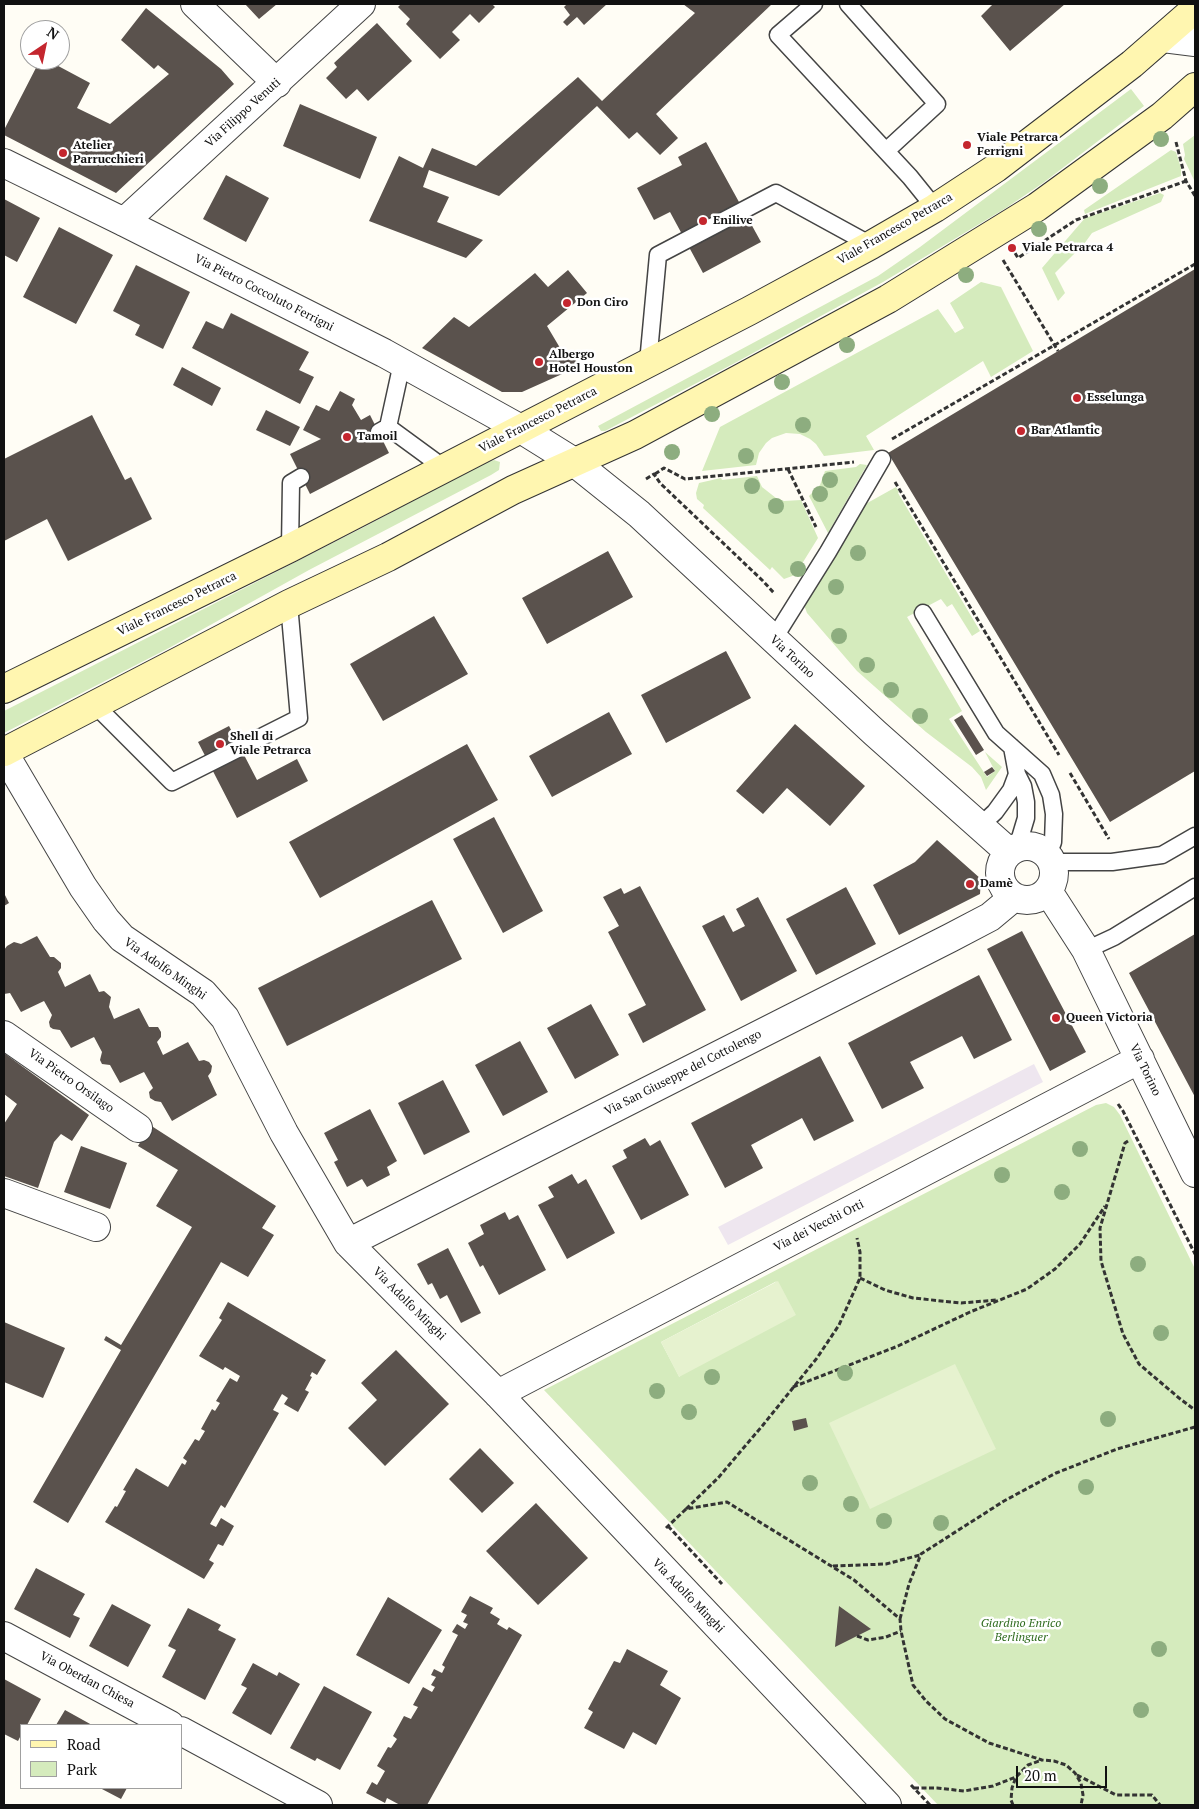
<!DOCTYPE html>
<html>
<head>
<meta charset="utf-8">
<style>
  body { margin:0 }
  #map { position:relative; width:1199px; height:1809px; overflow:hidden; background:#fffdf5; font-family:"PT Serif",serif }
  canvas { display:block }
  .frame { position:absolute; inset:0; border:5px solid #111; pointer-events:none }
  .legend { position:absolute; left:20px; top:1724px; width:162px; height:65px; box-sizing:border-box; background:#fff; border:1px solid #a0a0a0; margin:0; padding:6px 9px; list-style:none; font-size:15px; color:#111 }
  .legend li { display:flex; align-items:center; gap:10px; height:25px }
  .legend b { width:25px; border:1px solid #a0a0a0 }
  .north { position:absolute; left:20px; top:20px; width:50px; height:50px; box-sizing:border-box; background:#fff; border:1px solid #a0a0a0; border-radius:50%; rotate:34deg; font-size:14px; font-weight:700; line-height:20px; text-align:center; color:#111 }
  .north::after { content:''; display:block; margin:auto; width:18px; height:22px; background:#c4262e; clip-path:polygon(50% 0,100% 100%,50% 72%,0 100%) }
  .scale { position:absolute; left:1016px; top:1766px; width:91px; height:22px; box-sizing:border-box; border:2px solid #111; border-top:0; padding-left:6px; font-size:15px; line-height:18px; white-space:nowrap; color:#111; -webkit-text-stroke:4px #fff; paint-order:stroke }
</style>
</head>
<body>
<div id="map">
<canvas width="1199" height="1809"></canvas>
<div class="frame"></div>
<ul class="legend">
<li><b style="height:6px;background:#fff6b0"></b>Road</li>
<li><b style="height:14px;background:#d5ebbd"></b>Park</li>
</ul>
<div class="north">N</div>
<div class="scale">20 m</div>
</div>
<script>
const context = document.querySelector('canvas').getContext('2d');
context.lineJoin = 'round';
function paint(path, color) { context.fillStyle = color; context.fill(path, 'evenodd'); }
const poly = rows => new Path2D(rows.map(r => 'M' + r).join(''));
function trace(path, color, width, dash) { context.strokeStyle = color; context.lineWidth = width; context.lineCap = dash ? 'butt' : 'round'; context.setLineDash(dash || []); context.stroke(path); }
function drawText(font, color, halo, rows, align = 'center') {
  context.font = font + ' "PT Serif",serif'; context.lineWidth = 5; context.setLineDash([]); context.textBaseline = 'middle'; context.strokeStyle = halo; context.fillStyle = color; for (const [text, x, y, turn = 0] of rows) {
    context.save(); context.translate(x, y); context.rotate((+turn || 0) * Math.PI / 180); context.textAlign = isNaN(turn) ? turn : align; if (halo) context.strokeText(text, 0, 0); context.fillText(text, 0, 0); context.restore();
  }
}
const industrial = poly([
  [1034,1064,1043,1082,728,1245,718,1227]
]);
const green = poly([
  [1131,89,1144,106,1043,183,1006,208,883,282,733,364,605,431,601,431,598,426,878,276,920,247],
  [1195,135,1195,180,1194,180,1184,159,1185,155,1183,144],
  [1171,150,1176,152,1181,168,1181,176,1085,214,1084,210],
  [1160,193,1164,195,1161,202,1092,233,1084,244,1055,273,1065,293,1058,301,1042,268,1085,218],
  [981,282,1001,287,1033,351,991,377,983,361,866,436,874,450,824,456,816,444,810,439,800,434,786,433,772,438,766,443,759,453,756,465,702,471,720,427,938,309,955,333,964,328,950,303],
  [494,460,500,462,499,470,491,475,309,570,169,648,4,733,4,711,364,527,482,464],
  [860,464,867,465,828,533,809,496,820,485,825,471,856,467],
  [757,476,762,487,776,498,784,501,801,500,818,538,795,575,784,579,772,567,770,570,703,508,704,505,697,499,696,493,699,483,721,478,722,480],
  [896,487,899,492,898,493,980,631,972,636,952,604,947,607,941,599,907,617,962,711,949,719,987,777,995,771,985,752,1002,767,986,790,981,777,972,767,926,732,857,671,807,613,804,605,862,506],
  [1106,1103,1114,1107,1120,1115,1195,1269,1195,1805,938,1805,544,1390,1096,1105],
  [777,1281,679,1377,679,1376,661,1342]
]);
const pitch = poly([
  [778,1281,796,1315,679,1377,661,1342],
  [955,1364,996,1449,870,1509,829,1423]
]);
const building = poly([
  [245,4,277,4,259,19],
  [401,4,492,4,495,7,479,23,470,14,452,32,460,40,440,59,406,24,410,19,398,7],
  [567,4,607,4,584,25,577,17,567,26,563,22,570,15,564,7],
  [683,4,772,4,656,114,678,138,660,155,637,132,629,139,597,106,499,196,429,170,423,187,449,197,437,222,483,240,466,258,369,221,399,156,423,168,432,148,476,166,578,77,602,101,695,13],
  [993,4,1065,4,1010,51,981,16],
  [146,8,221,69,234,84,116,193,4,135,4,130,40,60,47,60,90,83,77,108,110,124,169,74,158,65,154,69,121,40],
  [377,23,412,61,368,101,357,89,346,99,326,78,337,67,334,63],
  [300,104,377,137,360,179,283,146],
  [706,142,761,242,703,273,670,212,654,220,637,188,682,165,678,157],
  [226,175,269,198,246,242,203,219],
  [4,199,40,218,17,262,4,255],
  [59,227,113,255,76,324,23,297],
  [136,265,190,292,163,349,135,335,140,325,113,311],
  [1195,269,1195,771,1110,822,888,453],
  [568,270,587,293,547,326,566,358,572,355,580,366,522,392,502,392,422,348,454,317,469,327,535,273,548,287],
  [231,313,309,352,299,370,314,377,300,404,192,348,206,321,223,329],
  [182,367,221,388,212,406,173,385],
  [340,391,355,399,352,405,361,420,370,415,389,453,310,494,290,454,321,439,303,430,316,405,329,411],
  [266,410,300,427,290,446,256,430],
  [92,415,125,480,131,477,152,519,68,561,47,519,4,541,4,459],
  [608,551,633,597,547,644,522,598],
  [434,616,468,674,383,721,350,664],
  [726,651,751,698,666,743,641,695],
  [609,712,632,754,552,797,529,756],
  [962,715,984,750,976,755,954,720],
  [795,724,865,786,830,826,787,788,763,814,736,791],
  [229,726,257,780,297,759,308,781,237,818,198,742],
  [467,744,498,800,320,898,289,842],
  [992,767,995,771,987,776,984,772],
  [494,817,543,911,503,933,453,839],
  [937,840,981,879,980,894,899,935,873,885,915,862],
  [640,886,706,1010,643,1043,628,1014,646,1005,608,932,619,926,603,897,621,888,624,894],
  [846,887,876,944,816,975,786,919],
  [4,893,9,903,4,906],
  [758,897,797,971,741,1001,702,926,724,915,733,932,745,926,736,909],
  [432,900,462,959,287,1046,258,988],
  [1022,931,1086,1052,1050,1071,987,949],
  [1195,934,1195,1097,1129,973],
  [37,936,50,957,54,957,61,963,61,968,58,972,65,987,90,974,99,992,104,991,111,997,109,1007,114,1019,139,1008,149,1027,158,1027,161,1032,161,1037,157,1042,163,1055,188,1042,199,1061,204,1060,209,1062,212,1066,211,1072,208,1076,217,1095,172,1121,161,1102,155,1101,150,1098,149,1092,153,1088,144,1072,120,1083,110,1065,102,1064,100,1060,102,1052,94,1037,71,1048,60,1030,53,1029,50,1027,49,1022,52,1015,44,1001,21,1012,10,993,4,994,4,950,7,946,14,942,21,944],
  [979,975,1012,1040,974,1059,962,1036,910,1062,924,1088,882,1109,848,1043],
  [591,1004,619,1055,575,1079,547,1028],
  [520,1041,548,1092,503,1116,475,1065],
  [4,1053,89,1115,72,1141,61,1134,54,1142,38,1188,4,1176,4,1124,17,1104,4,1094],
  [820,1056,854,1121,814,1141,802,1118,751,1145,763,1168,725,1188,691,1123],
  [443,1080,470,1132,424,1155,398,1103],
  [370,1109,397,1161,387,1167,390,1175,367,1187,362,1179,347,1187,334,1162,338,1160,324,1133],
  [150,1125,276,1206,262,1228,274,1235,248,1277,221,1262,68,1523,33,1502,121,1350,104,1340,106,1336,121,1345,192,1227,156,1206,178,1170,138,1146],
  [645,1138,650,1146,660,1140,689,1195,641,1220,612,1166,627,1158,623,1150],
  [81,1146,127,1163,110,1209,64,1192],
  [572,1174,578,1184,586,1179,615,1233,567,1259,538,1205,554,1197,548,1187],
  [505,1212,509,1220,518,1215,546,1270,499,1295,483,1265,480,1267,468,1243,484,1234,480,1225],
  [448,1248,481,1313,461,1323,447,1295,440,1299,432,1283,428,1285,417,1264],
  [228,1302,326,1360,317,1375,312,1372,310,1376,312,1377,305,1390,309,1392,298,1412,284,1404,288,1398,282,1394,273,1410,279,1413,225,1508,221,1505,210,1524,216,1527,221,1518,234,1526,223,1546,218,1544,209,1560,214,1563,204,1579,105,1522,115,1506,117,1507,126,1491,123,1490,136,1468,168,1487,182,1463,185,1465,187,1461,183,1458,195,1439,199,1441,205,1431,201,1429,212,1409,215,1411,220,1403,216,1401,230,1378,237,1382,240,1376,225,1367,223,1370,199,1356,222,1320,219,1318],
  [4,1322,65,1348,43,1398,4,1382],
  [396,1350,449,1404,385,1466,348,1428,377,1400,361,1383],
  [806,1418,808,1427,794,1431,792,1421],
  [480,1448,514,1483,482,1513,449,1479],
  [536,1503,588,1558,538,1605,486,1551],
  [36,1568,85,1594,73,1615,80,1618,70,1638,14,1609],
  [470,1596,493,1608,490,1613,500,1619,497,1624,507,1630,509,1627,522,1635,427,1805,400,1805,387,1798,385,1803,366,1793,372,1782,377,1785,385,1771,377,1766,388,1747,391,1748,397,1739,393,1736,404,1716,411,1719,412,1717,418,1707,413,1705,423,1687,432,1692,435,1687,431,1685,436,1677,431,1675,434,1669,442,1673,445,1667,442,1665,458,1635,452,1632,457,1624,465,1629,468,1624,463,1622,467,1615,461,1612],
  [388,1597,442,1630,409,1684,356,1655],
  [112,1604,151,1625,128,1667,89,1646],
  [839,1606,871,1629,835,1647],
  [188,1608,221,1625,218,1630,236,1639,205,1700,162,1677,176,1650,168,1646],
  [627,1649,668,1671,660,1685,681,1698,656,1745,633,1732,624,1749,584,1728,593,1712,588,1709,614,1661,620,1663],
  [253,1663,277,1676,279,1672,300,1684,271,1735,232,1713,247,1688,241,1685],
  [4,1679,41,1699,27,1725,21,1725,21,1735,18,1741,4,1734],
  [324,1686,372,1712,340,1770,317,1758,315,1761,290,1748],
  [65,1710,92,1725,56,1725],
  [100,1788,127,1788,121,1799]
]);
const path = poly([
  [1176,142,1186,181,1195,196],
  [1015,253,1018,258,1076,220,1186,181],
  [1003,260,1058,351],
  [892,439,1195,264],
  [788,469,816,527],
  [655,474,664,468,685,479,854,462],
  [646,479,654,474,660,483,763,581,774,593],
  [895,482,1059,755],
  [1070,773,1109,839],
  [1118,1104,1123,1111,1195,1254],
  [1128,1141,1125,1143,1100,1228,1101,1261,1123,1334,1139,1364,1179,1398,1195,1410],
  [860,1278,885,1290,913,1298,961,1303,997,1300],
  [793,1387,898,1346,970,1312,1027,1289,1055,1269,1080,1244,1105,1206],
  [686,1509,718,1478,763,1425,817,1358,839,1325,860,1278,860,1252,857,1238],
  [668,1526,722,1584],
  [666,1528,686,1509,727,1502,854,1580,900,1619,901,1631,913,1685,926,1701,945,1719,989,1743,1042,1760,1054,1761,1066,1765,1075,1773,1081,1783,1083,1795,1081,1805],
  [833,1566,886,1564,920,1555],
  [900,1619,909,1584,921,1554,1004,1501,1056,1473,1117,1449,1195,1427],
  [857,1636,868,1640,886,1637,901,1631],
  [1077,1775,1116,1795,1152,1795,1160,1805],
  [911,1785,930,1805],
  [914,1788,937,1788,964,1791,993,1786,1016,1777],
  [1013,1805,1011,1800,1012,1788,1016,1777,1028,1765,1042,1760]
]);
const lane = poly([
  [814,4,778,35,910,177,935,208],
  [848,4,937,104,886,151],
  [648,363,658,255,776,193,871,245],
  [388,427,444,468],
  [379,432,388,427,402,363],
  [290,548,291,483,301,477],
  [923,613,996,733,1042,774,1051,795,1054,814,1053,842,1048,855],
  [773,640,828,552,882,459],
  [95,705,172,782,299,718,289,604],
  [1012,747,1017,774,1023,786,1026,802,1026,818,1017,848],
  [980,826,995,812,1011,790,1017,774],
  [1052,862,1112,862,1162,855,1195,836],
  [1086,950,1114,937,1195,887]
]);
const street = poly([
  [195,4,277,83],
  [1163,38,1195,42],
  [4,163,124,222,384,353,521,429,574,462,639,514,875,733,1009,852],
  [124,222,361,4],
  [4,753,83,887,106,920,122,938,203,993,225,1018,284,1133,348,1243,498,1394,887,1805],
  '1000 873a27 27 0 1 1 54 0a27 27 0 1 1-54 0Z',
  [1048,891,1086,950,1195,1173],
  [4,1035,138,1128],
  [4,1193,96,1227],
  [348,1243,950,938,990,917,1014,897],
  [498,1394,1140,1059],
  [4,1636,170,1725],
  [181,1731,318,1805]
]);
const secondary = poly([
  [4,689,290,548,749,311,871,245,935,208,996,168,1132,64,1195,9],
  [4,752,289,604,388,557,513,490,635,435,888,299,1037,207,1162,116,1195,87]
]);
const trees = [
  [1161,139],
  [1100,186],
  [1039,229],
  [966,275],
  [847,345],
  [782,382],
  [712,414],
  [803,425],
  [672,452],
  [746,456],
  [830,480],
  [752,486],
  [820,494],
  [776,506],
  [858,553],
  [798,569],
  [836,587],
  [839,636],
  [867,665],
  [891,690],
  [920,716],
  [1080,1149],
  [1002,1175],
  [1062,1192],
  [1138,1264],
  [1161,1333],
  [845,1373],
  [712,1377],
  [657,1391],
  [689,1412],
  [1108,1419],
  [810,1483],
  [1086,1487],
  [851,1504],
  [884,1521],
  [941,1523],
  [1159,1649],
  [1141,1710]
];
const markers = [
  [967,145,5,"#c4262e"],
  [63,153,5,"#c4262e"],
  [703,221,5,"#c4262e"],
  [1012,248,5,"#c4262e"],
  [567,303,5,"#c4262e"],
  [539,362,5,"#c4262e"],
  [1077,398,5,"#c4262e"],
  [1021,431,5,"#c4262e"],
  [347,437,5,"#c4262e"],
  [220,744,5,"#c4262e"],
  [970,884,5,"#c4262e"],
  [1056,1018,5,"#c4262e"]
];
const streetNames = [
  ["Via Filippo Venuti",243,113,-42],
  ["Viale Francesco Petrarca",895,229,-30],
  ["Via Pietro Coccoluto Ferrigni",264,293,27],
  ["Viale Francesco Petrarca",538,420,-27],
  ["Viale Francesco Petrarca",177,604,-26],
  ["Via Torino",792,657,43],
  ["Via Adolfo Minghi",165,969,35],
  ["Via Torino",1145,1070,64],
  ["Via San Giuseppe del Cottolengo",683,1073,-27],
  ["Via Pietro Orsilago",71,1081,35],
  ["Via dei Vecchi Orti",819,1226,-27],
  ["Via Adolfo Minghi",409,1304,45],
  ["Via Adolfo Minghi",688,1596,46],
  ["Via Oberdan Chiesa",87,1680,28]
];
const poiNames = [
  ["Viale Petrarca",977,138],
  ["Ferrigni",977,152],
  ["Atelier",73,146],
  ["Parrucchieri",73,160],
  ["Enilive",713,221],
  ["Viale Petrarca 4",1022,248],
  ["Don Ciro",577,303],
  ["Albergo",549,355],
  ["Hotel Houston",549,369],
  ["Esselunga",1087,398],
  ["Bar Atlantic",1031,431],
  ["Tamoil",357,437],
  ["Shell di",230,737],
  ["Viale Petrarca",230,751],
  ["Damè",980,884],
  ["Queen Victoria",1066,1018]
];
const parkNames = [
  ["Giardino Enrico",1021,1624],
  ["Berlinguer",1021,1638]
];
paint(industrial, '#eee6ef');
paint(green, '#d5ebbd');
paint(pitch, '#e6f2cf');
paint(building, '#5a524d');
trace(lane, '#444', 19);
trace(street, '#444', 30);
trace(secondary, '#333', 30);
trace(path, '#333', 3, [5, 2.5]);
trace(lane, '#fff', 16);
trace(street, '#fff', 28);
trace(secondary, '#fff6b0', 28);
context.fillStyle = '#8dad7f';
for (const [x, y] of trees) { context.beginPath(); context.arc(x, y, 8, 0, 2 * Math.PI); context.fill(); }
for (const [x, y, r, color] of markers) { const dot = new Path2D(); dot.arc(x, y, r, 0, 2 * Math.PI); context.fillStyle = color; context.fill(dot); trace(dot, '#fff', 2); }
drawText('12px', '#111', '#fff', streetNames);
drawText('bold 12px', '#111', '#fff', poiNames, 'left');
drawText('italic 12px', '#2f6b1f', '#fff', parkNames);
</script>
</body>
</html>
